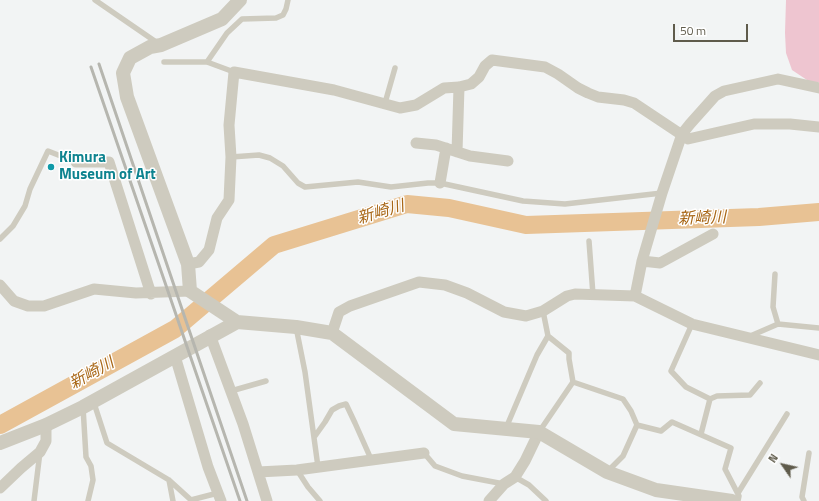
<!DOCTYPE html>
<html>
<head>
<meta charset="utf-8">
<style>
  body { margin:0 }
  #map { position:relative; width:819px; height:501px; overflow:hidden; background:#f2f4f4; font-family:"Titillium Web",sans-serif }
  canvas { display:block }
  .north { position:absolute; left:763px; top:445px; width:40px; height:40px; -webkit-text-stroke:3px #fff; paint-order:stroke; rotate:304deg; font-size:11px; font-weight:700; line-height:16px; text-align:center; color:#5f5b4b }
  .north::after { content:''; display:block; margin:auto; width:14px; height:18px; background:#5f5b4b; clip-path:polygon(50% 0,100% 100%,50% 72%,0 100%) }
  .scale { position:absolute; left:673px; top:24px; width:75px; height:18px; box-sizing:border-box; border:2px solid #5f5b4b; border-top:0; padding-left:5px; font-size:12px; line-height:14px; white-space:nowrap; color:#5f5b4b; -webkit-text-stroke:3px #fff; paint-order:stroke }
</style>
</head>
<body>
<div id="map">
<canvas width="819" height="501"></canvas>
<div class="north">N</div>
<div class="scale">50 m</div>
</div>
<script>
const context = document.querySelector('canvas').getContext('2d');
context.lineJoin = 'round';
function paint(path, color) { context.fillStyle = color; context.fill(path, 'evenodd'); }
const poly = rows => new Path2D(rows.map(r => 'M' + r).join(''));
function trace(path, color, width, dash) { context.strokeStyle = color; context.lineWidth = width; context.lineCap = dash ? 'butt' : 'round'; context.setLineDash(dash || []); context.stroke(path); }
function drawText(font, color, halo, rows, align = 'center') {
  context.font = font + ' "Titillium Web","Noto Sans JP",sans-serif'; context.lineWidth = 3; context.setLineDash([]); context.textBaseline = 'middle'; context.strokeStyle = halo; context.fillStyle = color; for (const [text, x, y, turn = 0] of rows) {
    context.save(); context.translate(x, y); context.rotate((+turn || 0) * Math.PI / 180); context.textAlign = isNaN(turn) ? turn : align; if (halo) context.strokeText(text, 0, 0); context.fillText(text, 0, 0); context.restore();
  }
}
const green = poly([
  [786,0,819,0,819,82,810,82,792,70,786,53,785,33]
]);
const river = poly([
  [0,425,175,329,274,245,407,204,449,208,526,225,759,217,819,212]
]);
const service = poly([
  [95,0,159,44],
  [164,62,207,62,234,72],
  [207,62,227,33,242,19,276,18,283,15,286,9,288,0],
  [385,103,395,68],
  [231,157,259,155,270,158,283,166,298,183,305,187,358,182,391,187,428,183,440,183,523,201,565,204,662,193],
  [0,239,13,226,25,206,30,189,48,151,76,162],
  [589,241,593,295],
  [775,274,773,307,778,324],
  [692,324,671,371,686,387,710,399,701,434],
  [296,327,305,372,318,467],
  [748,337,778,324,819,328],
  [573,382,623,399,631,411,637,425,623,456,608,471],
  [231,391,266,381],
  [710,399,717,396,750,395,760,383],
  [94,403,107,443,169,480,191,500,218,493],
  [83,407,86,457,91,466,93,480,88,501],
  [637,425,661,431,672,422,731,448,725,469,739,496,738,501],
  [506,428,537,355,548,336],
  [539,432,573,382,569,359,569,353,548,336,543,311],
  [315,436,325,422,332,410,339,406,346,404,355,423,371,459],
  [424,453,435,466,462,476,504,484],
  [297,470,308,487,320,501],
  [515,477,529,485,546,501],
  [169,480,173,501],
  [738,493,787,414],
  [34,501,40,452],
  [804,501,802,497,809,453]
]);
const minor = poly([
  [416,143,436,145,470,156,508,161],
  [457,152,459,87],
  [76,162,109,162,151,294],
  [440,183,446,148],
  [642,261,660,263,713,234],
  [188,264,199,262,209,250,217,218,229,200,231,157,229,125,234,72,334,90,400,108,416,105,444,88,459,87,471,84,479,77,485,66,492,60,545,67,558,74,578,88,588,93,598,97,624,100,634,103,688,139,754,124,790,124,819,127],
  [0,285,14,301,28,306,44,306,94,289,136,293,190,291],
  [635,296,642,261,662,193,682,134,690,124,715,96,724,91,778,79,819,88],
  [332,333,339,312,350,306,419,282,445,285,467,293,504,312,526,316,543,311,567,296,575,294,635,296,692,324,819,355],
  [210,335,243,424,267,501],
  [175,356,208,467,221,501],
  [258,472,297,470,424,453],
  [0,488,21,468,40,452,46,441,46,425],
  [489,501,504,484,515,477,525,461,539,432]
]);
const tertiary = poly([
  [237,322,190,291,188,264,127,97,123,73,130,58,150,47,161,45,222,19,240,0],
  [0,443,46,425,83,407,237,322,296,327,332,333,454,424,539,432,607,472,656,490,732,501]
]);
const rail = poly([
  [99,64,247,501],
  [91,67,240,501]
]);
const markers = [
  [51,167,4,"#0f9aa8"]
];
const cultureNames = [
  ["Kimura",59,158],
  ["Museum of Art",59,175]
];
const waterNames = [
  ["新崎川",381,213,-16],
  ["新崎川",702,219,-2],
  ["新崎川",92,374,-29]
];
paint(green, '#eec5d0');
trace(river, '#e8c294', 18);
trace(service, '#cecbbf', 5.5);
trace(minor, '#cecbbf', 11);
trace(tertiary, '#cecbbf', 14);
trace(rail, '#b6b6af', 3);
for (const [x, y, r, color] of markers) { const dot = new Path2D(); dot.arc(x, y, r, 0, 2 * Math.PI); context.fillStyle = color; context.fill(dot); trace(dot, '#fff', 1.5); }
drawText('bold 15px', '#0d838f', '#fff', cultureNames, 'left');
drawText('italic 16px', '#a86615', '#fff', waterNames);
</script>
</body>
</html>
